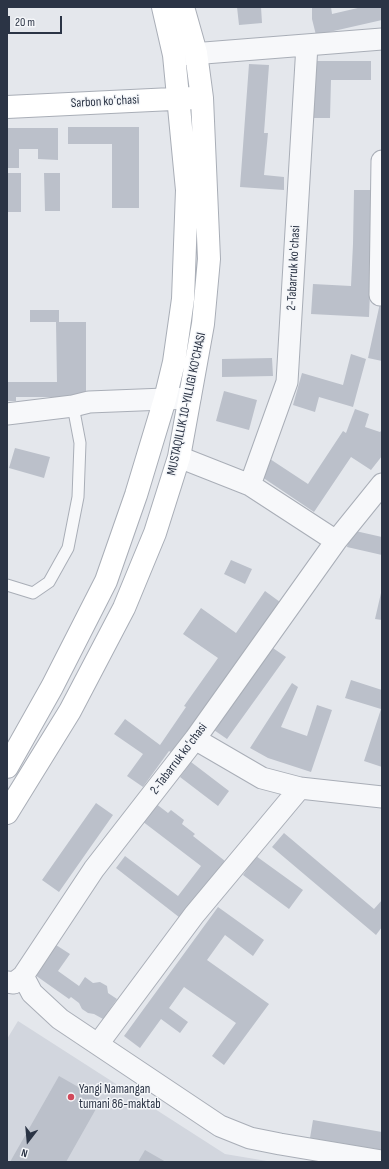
<!DOCTYPE html>
<html>
<head>
<meta charset="utf-8">
<style>
  body { margin:0 }
  #map { position:relative; width:389px; height:1169px; overflow:hidden; background:#e4e7ec; font-family:"Sofia Sans Condensed",sans-serif }
  canvas { display:block }
  .frame { position:absolute; inset:0; border:8px solid #2b3445; pointer-events:none }
  .north { position:absolute; left:8px; top:1121px; width:40px; height:40px; -webkit-text-stroke:3px #f4f6f9; paint-order:stroke; rotate:196deg; font-size:11px; font-weight:700; line-height:16px; text-align:center; color:#2b3445 }
  .north::after { content:''; display:block; margin:auto; width:14px; height:18px; background:#2b3445; clip-path:polygon(50% 0,100% 100%,50% 72%,0 100%) }
  .scale { position:absolute; left:8px; top:16px; width:54px; height:18px; box-sizing:border-box; border:2px solid #2b3445; border-top:0; padding-left:5px; font-size:12px; line-height:14px; white-space:nowrap; color:#2b3445; -webkit-text-stroke:3px #f4f6f9; paint-order:stroke }
</style>
</head>
<body>
<div id="map">
<canvas width="389" height="1169"></canvas>
<div class="frame"></div>
<div class="north">N</div>
<div class="scale">20 m</div>
</div>
<script>
const context = document.querySelector('canvas').getContext('2d');
context.lineJoin = 'round';
function paint(path, color) { context.fillStyle = color; context.fill(path, 'evenodd'); }
const poly = rows => new Path2D(rows.map(r => 'M' + r).join(''));
function trace(path, color, width, dash) { context.strokeStyle = color; context.lineWidth = width; context.lineCap = dash ? 'butt' : 'round'; context.setLineDash(dash || []); context.stroke(path); }
function drawText(font, color, halo, rows, align = 'center') {
  context.font = font + ' "Sofia Sans Condensed",sans-serif'; context.lineWidth = 3; context.setLineDash([]); context.textBaseline = 'middle'; context.strokeStyle = halo; context.fillStyle = color; for (const [text, x, y, turn = 0] of rows) {
    context.save(); context.translate(x, y); context.rotate((+turn || 0) * Math.PI / 180); context.textAlign = isNaN(turn) ? turn : align; if (halo) context.strokeText(text, 0, 0); context.fillText(text, 0, 0); context.restore();
  }
}
const built = poly([
  [18,1021,225,1154,273,1162,7,1162,7,1039]
]);
const building = poly([
  [237,7,261,7,262,23,239,25],
  [312,7,331,7,332,14,362,7,382,7,382,20,316,35,312,19],
  [314,61,371,61,371,80,331,80,330,118,313,118],
  [249,64,269,65,264,133,268,133,264,175,284,177,284,190,240,187],
  [68,127,139,127,139,208,112,208,112,144,68,144],
  [7,128,58,128,58,160,38,159,38,149,19,149,19,168,7,168],
  [7,173,21,173,21,212,7,212],
  [44,173,60,173,60,211,45,211],
  [354,190,373,190,372,244,369,317,311,314,313,284,351,286,353,244],
  [380,303,382,303,382,361,368,358],
  [30,310,59,310,59,322,86,322,86,397,16,397,16,401,7,401,7,382,57,382,56,322,30,322],
  [351,354,366,359,353,407,319,397,315,412,293,405,302,373,343,385],
  [272,358,273,376,222,377,222,359],
  [224,391,257,400,249,430,216,421],
  [355,409,369,414,365,427,380,432,382,430,382,456,371,470,351,457,314,512,259,475,270,459,308,484,343,431,346,433],
  [15,448,50,457,44,478,9,468],
  [351,530,382,537,382,555,347,547],
  [231,560,252,569,245,584,224,574],
  [265,591,280,602,174,754,169,751,143,787,127,776,143,754,114,734,125,719,160,745,186,707,184,706,218,658,183,634,201,608,236,633],
  [381,593,382,593,382,620,375,619],
  [270,646,286,657,227,739,211,728],
  [351,680,382,690,382,767,364,761,381,709,345,698],
  [292,683,298,687,281,727,307,736,317,705,332,710,311,772,268,758,250,748],
  [191,762,229,791,218,806,180,777],
  [96,803,113,815,59,892,42,880],
  [155,803,168,813,171,810,184,820,182,824,195,834,193,836,225,861,214,876,184,921,116,868,125,856,178,896,201,866,142,821],
  [284,833,374,909,382,900,382,927,376,935,272,847],
  [256,856,303,890,289,909,243,875],
  [218,907,264,940,253,956,225,935,207,960,269,1004,224,1065,212,1056,236,1023,184,987,169,1008,188,1022,180,1033,161,1019,140,1048,124,1036],
  [56,945,70,954,58,971,79,986,85,977,93,983,100,982,107,986,108,993,117,999,103,1019,94,1014,88,1013,82,1009,79,1003,71,997,69,999,35,975],
  [59,1076,101,1100,66,1162,10,1162],
  [313,1120,382,1132,382,1150,310,1138],
  [145,1150,166,1162,138,1162]
]);
const lane = poly([
  [7,585,33,593,49,582,68,548,78,497,80,443,73,406]
]);
const street = poly([
  [179,55,382,39],
  [380,295,382,161],
  [7,414,73,406,89,402,190,398],
  [179,457,250,485,336,541],
  [250,485,287,382,307,45],
  [195,739,262,778,300,788,382,797],
  [23,976,32,993,60,1019,220,1126,250,1138,280,1144,382,1161],
  [7,982,14,983,23,976,94,869,195,739,336,541,382,484],
  [98,1044,194,915,300,788]
]);
const secondary = poly([
  [7,107,193,98],
  [7,767,52,687,106,581,136,495,165,399,174,362,183,299,187,190,174,55,163,7],
  [7,813,70,711,124,608,155,533,179,457,203,324,209,259,202,98,196,53,183,7]
]);
const markers = [
  [71,1097,4,"#d1495b"]
];
const streetNames = [
  ["Sarbon koʻchasi",105,102,-3],
  ["2-Tabarruk koʻchasi",294,268,-87],
  ["MUSTAQILLIK 10-YILLIGI KO'CHASI",187,404,-78],
  ["2-Tabarruk koʻchasi",179,759,-53]
];
const poiNames = [
  ["Yangi Namangan",79,1090],
  ["tumani 86-maktab",79,1105]
];
paint(built, '#d2d6de');
paint(building, '#bbc0ca');
trace(lane, '#a9aeb7', 13);
trace(street, '#a9aeb7', 23);
trace(secondary, '#a9aeb7', 24);
trace(lane, '#f7f8fa', 11);
trace(street, '#f7f8fa', 21);
trace(secondary, '#fff', 22);
for (const [x, y, r, color] of markers) { const dot = new Path2D(); dot.arc(x, y, r, 0, 2 * Math.PI); context.fillStyle = color; context.fill(dot); trace(dot, '#f4f6f9', 1.5); }
drawText('13px', '#2b3445', '#f4f6f9', streetNames);
drawText('13px', '#2b3445', '#f4f6f9', poiNames, 'left');
</script>
</body>
</html>
